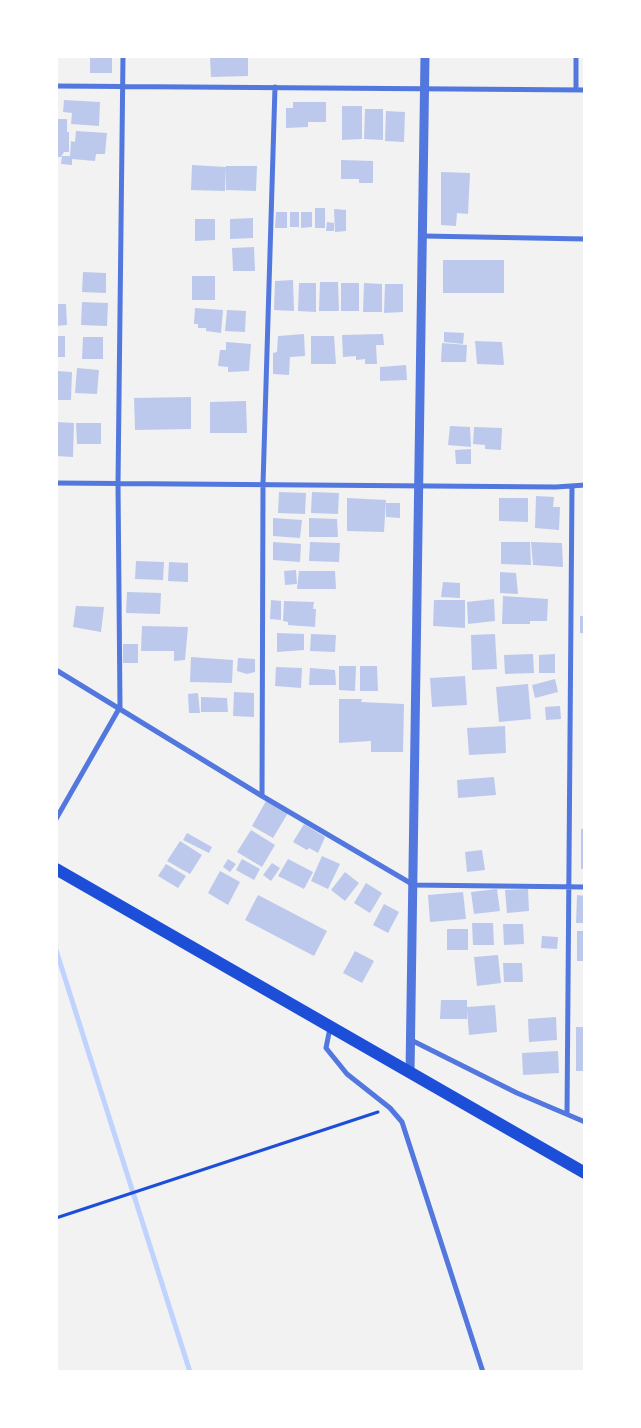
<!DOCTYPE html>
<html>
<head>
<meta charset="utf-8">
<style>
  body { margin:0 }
  #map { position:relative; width:641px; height:1428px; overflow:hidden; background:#f2f2f2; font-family:"Roboto Serif",serif }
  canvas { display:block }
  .frame { position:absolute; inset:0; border:58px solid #fff; pointer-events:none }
</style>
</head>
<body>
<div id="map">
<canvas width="641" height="1428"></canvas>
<div class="frame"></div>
</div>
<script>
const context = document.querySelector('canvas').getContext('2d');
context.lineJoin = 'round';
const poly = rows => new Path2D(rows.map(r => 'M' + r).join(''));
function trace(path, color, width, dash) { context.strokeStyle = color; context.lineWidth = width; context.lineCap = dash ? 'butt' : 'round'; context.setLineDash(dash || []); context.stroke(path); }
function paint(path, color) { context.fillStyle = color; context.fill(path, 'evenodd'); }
const stream = poly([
  [56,950,190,1372]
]);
const building = poly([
  [90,56,112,56,112,73,90,73],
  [210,56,248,56,248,76,211,77],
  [64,100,100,102,99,126,71,124,72,113,63,112],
  [293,102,326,102,326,122,308,122,308,127,286,128,286,108,293,108],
  [342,106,362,106,362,139,342,140],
  [365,109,383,109,383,140,364,139],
  [386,111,405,112,404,142,385,141],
  [56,119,67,119,67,132,69,132,69,152,64,152,61,157,56,157],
  [76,131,107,133,105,154,96,154,95,161,72,159,72,165,61,164,62,156,70,156,71,141,75,142],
  [341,160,373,161,373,183,359,183,359,179,341,179],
  [192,165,226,167,225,191,191,190],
  [226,166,257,166,256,191,226,190],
  [441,172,470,173,468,214,457,213,456,226,441,225],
  [315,208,325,208,325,228,315,228],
  [334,209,346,210,346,231,335,232],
  [276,212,287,212,287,228,275,228],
  [290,212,299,212,299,227,290,227],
  [301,212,312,212,312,227,301,228],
  [253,218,253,238,230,239,230,219],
  [195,219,215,219,215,240,195,241],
  [327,222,334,223,334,231,326,231],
  [254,247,255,271,233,271,232,248],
  [443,260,504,260,504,293,443,293],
  [83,272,106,273,106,293,82,292],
  [192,276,215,276,215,300,192,300],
  [293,280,294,311,274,310,275,281],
  [320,282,338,282,339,311,319,311],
  [299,283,316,283,316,312,298,311],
  [341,283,359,283,359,311,341,311],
  [364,283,382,284,382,312,363,312],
  [385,284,403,284,403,312,384,313],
  [82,302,108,303,107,326,81,325],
  [56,304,66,304,67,325,56,326],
  [195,308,223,310,221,333,206,331,206,328,198,328,198,324,194,324],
  [227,310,246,311,245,332,225,331],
  [444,332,464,333,463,344,444,342],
  [304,334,305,356,290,357,289,375,273,374,273,353,277,352,278,336],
  [383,334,384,345,376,345,377,364,365,364,365,359,356,360,356,356,343,357,342,335],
  [56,336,65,336,65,357,56,357],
  [311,336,334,336,336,364,311,364],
  [83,337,103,337,103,359,82,359],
  [475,341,502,342,504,365,477,364],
  [226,342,251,344,249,371,228,372,228,367,218,366,220,350,226,350],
  [442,343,467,345,466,362,441,362],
  [406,365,407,380,380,381,380,367],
  [77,368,99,370,97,394,75,393],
  [56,371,72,372,71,400,56,400],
  [191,397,191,429,135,430,134,398],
  [246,401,247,433,210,433,210,402],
  [56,422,74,423,73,457,56,456],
  [76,423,101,423,101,444,77,444],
  [450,426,470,427,471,447,448,445],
  [474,427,502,428,501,450,485,449,485,445,473,444],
  [471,449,471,464,456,464,455,450],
  [279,492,306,493,305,514,278,513],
  [312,492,339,493,338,514,311,513],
  [536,496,554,497,553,507,560,507,559,530,535,528],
  [347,498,386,500,384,532,347,531],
  [499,498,528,498,528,522,499,521],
  [386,503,400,503,400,518,386,517],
  [273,518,302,520,300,538,273,536],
  [309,518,337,519,338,537,309,537],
  [273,542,301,544,300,562,273,560],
  [310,542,340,543,339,562,309,561],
  [501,542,530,542,531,565,501,564],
  [531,542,562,543,563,567,533,565],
  [136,561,164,562,163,580,135,579],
  [169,562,188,563,188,582,168,581],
  [296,570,297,584,285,585,284,571],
  [299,571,335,571,336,589,297,589],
  [500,572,516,573,518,594,500,593],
  [443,582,460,583,460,598,441,597],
  [127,592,161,593,160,614,126,613],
  [503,596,548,599,547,621,530,621,530,624,502,624],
  [494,599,495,621,468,624,467,602],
  [271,600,281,601,281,620,270,619],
  [434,600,465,600,465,628,433,626],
  [284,601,314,602,313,609,316,609,315,627,288,625,288,622,283,621],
  [76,606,104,607,101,632,73,627],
  [580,616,585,616,585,633,580,633],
  [142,626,188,627,185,660,174,661,174,651,141,651],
  [277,633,304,634,304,650,277,652],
  [311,634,336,635,335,652,310,651],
  [495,634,497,669,472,670,471,635],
  [123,644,138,644,138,663,123,663],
  [533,654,534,673,505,674,504,655],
  [555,654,555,673,539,673,539,655],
  [191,657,233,660,232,683,190,682],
  [238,658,255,659,255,672,247,674,237,671],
  [339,666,356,666,355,691,339,690],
  [360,666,377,666,378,691,360,691],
  [276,667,302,668,301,688,275,686],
  [310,668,335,670,336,685,309,685],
  [465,676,467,705,432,707,430,678],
  [555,679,558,692,535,698,532,685],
  [528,684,531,719,499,722,496,687],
  [234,692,254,693,254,717,233,716],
  [198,693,200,713,189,713,188,694],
  [201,697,227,698,228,712,201,712],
  [339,699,362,699,361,702,404,704,403,752,371,752,371,741,339,743],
  [560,706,561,719,546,720,545,707],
  [505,726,506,753,469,755,467,728],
  [494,777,496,795,458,798,457,780],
  [266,801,288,813,273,838,252,826],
  [304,824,325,837,318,853,309,848,307,850,293,842],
  [581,829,585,829,585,869,581,869],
  [251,830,275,845,262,867,237,852],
  [187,833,212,847,209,853,183,840],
  [180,841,202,855,190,874,167,861],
  [482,850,485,870,467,872,465,852],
  [322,856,340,864,328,889,311,881],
  [228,859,236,864,230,872,223,867],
  [242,859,260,869,254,880,236,870],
  [288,859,313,872,304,889,278,876],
  [272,863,280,868,271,881,263,875],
  [166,864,186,876,178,888,158,876],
  [220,871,240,882,228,905,208,893],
  [345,872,359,883,345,901,331,890],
  [366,883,382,893,370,913,354,903],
  [497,889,500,911,474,914,471,892],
  [528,889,529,911,507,913,505,890],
  [463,892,466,919,430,922,428,895],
  [258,895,327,931,314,956,245,920],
  [577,895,585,896,585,923,576,923],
  [384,904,399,912,388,933,373,925],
  [472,923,493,923,494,945,473,945],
  [503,924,523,924,524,944,504,945],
  [447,929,468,929,468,950,447,950],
  [577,931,585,931,585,961,577,961],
  [542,936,558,937,557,949,541,948],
  [355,951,374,961,362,983,343,973],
  [498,955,501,983,477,986,474,957],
  [503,963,522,963,523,982,504,982],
  [441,1000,467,1000,467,1007,495,1005,497,1032,469,1035,467,1010,467,1019,440,1019],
  [556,1017,557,1040,529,1042,528,1019],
  [576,1027,585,1027,585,1071,576,1071],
  [558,1051,559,1073,523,1075,522,1053]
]);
const path = poly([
  [56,1218,378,1112]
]);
const minor = poly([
  [56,86,585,90],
  [576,90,576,56],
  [423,236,585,239],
  [56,483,556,487,585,485],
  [56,670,262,796,412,884],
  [262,796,263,484,275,87],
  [56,819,120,707,118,483,123,56],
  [412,885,585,887],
  [330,1028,326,1048,347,1074,390,1108,402,1122,483,1372],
  [411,1040,517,1093,585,1122],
  [567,1114,572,486]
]);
const tertiary = poly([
  [410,1072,425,56]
]);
const primary = poly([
  [56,869,585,1173]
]);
trace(stream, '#bfd3fe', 5);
paint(building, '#bdc9ec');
trace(path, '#1d4ed8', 3);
trace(minor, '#5277de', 5);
trace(tertiary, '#5277de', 9);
trace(primary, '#1d4ed8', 12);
</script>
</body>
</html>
